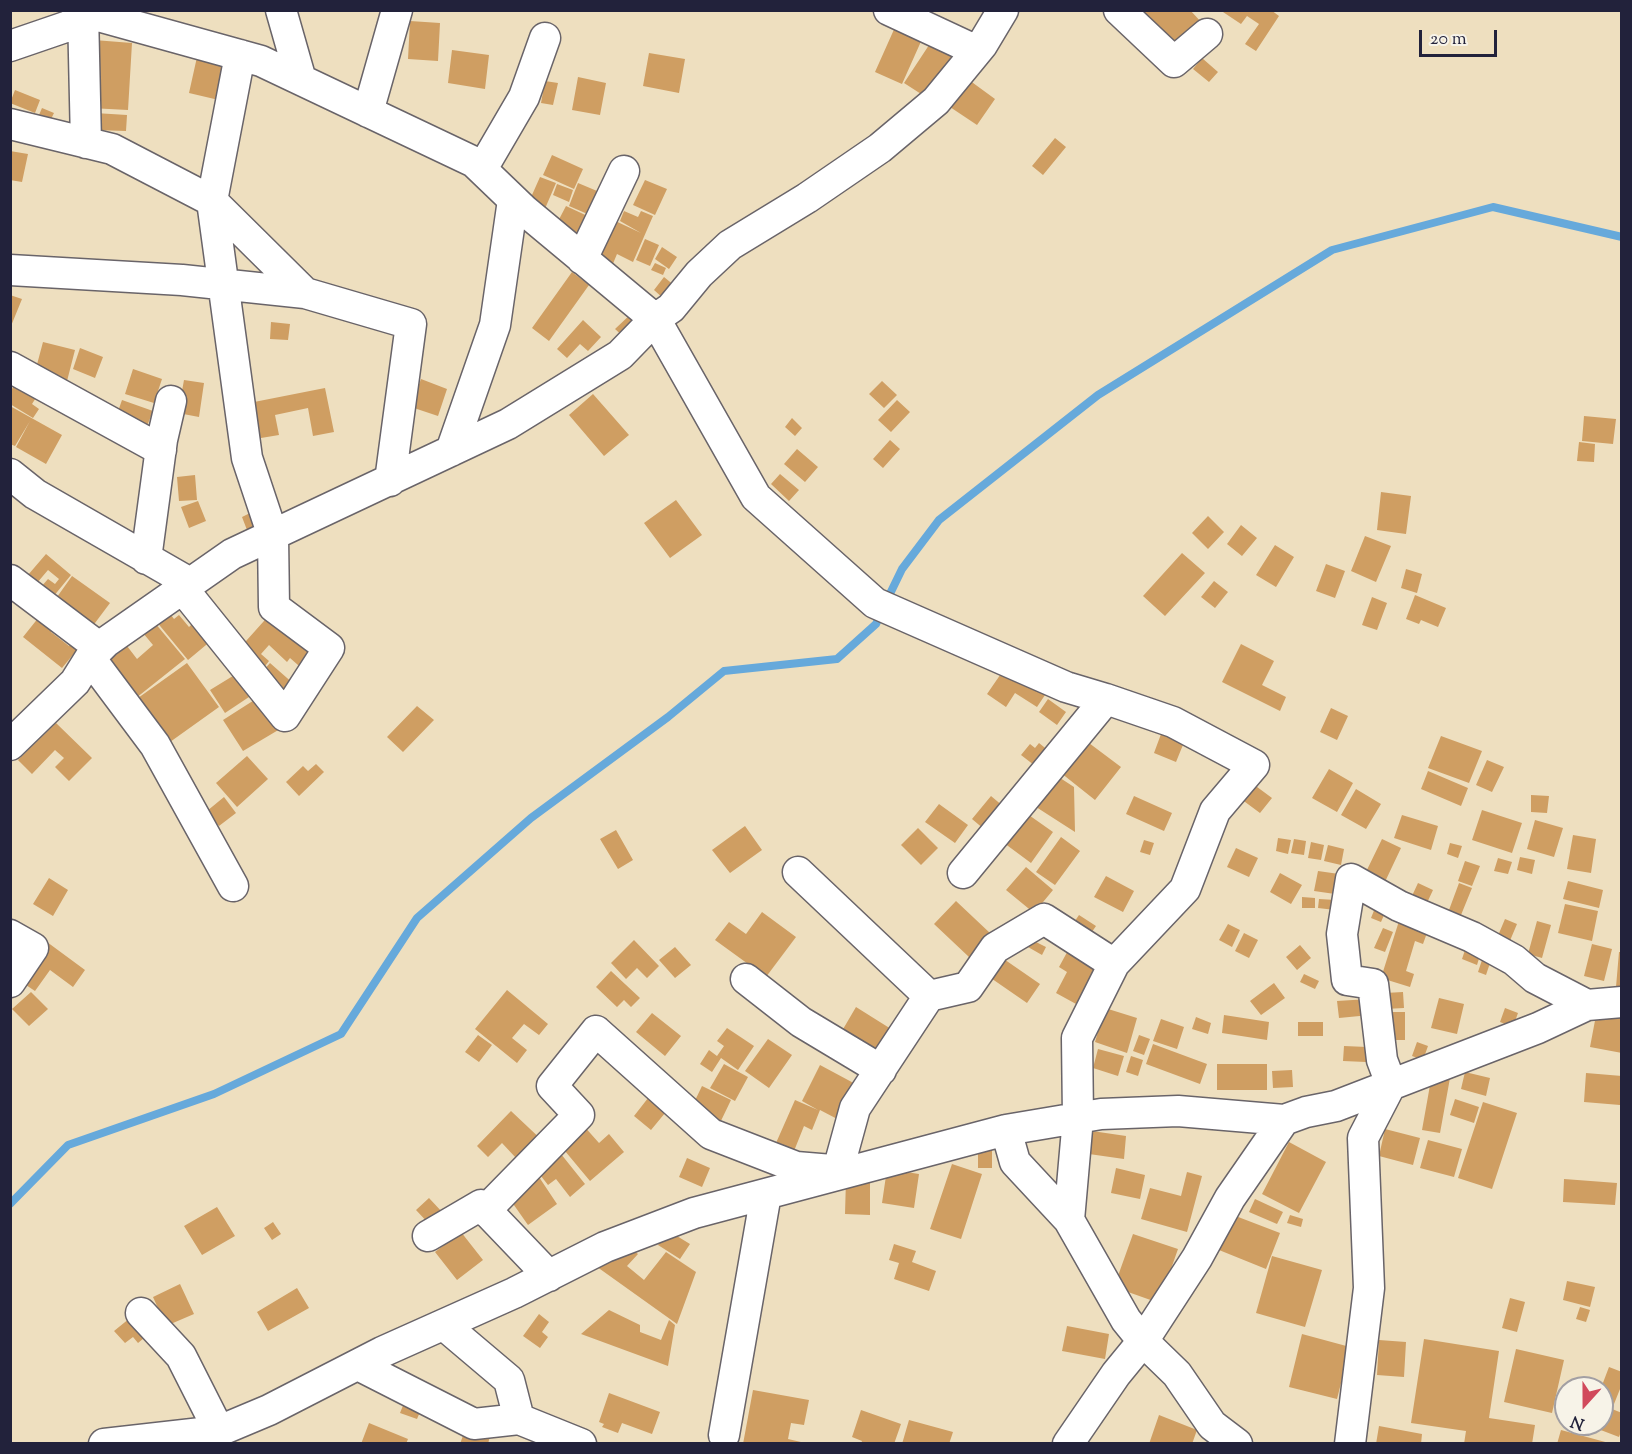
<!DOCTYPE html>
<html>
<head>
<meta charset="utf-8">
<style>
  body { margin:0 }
  #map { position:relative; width:1632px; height:1454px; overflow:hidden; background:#eedfbf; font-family:"Sorts Mill Goudy",serif }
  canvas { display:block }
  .frame { position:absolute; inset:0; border:12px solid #22223b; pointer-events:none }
  .north { position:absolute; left:1554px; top:1376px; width:60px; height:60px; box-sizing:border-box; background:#f7f3e8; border:2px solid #a29fa3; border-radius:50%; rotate:201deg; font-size:16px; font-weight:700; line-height:24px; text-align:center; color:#22223b }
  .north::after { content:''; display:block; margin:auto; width:21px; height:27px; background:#d1495b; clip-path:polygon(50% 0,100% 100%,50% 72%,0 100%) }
  .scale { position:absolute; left:1419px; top:30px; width:78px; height:27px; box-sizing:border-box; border:3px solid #22223b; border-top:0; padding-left:8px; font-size:18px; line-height:21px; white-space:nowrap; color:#22223b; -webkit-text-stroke:4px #f7f3e8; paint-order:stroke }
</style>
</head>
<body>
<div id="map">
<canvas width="1632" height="1454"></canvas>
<div class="frame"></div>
<div class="north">N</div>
<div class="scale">20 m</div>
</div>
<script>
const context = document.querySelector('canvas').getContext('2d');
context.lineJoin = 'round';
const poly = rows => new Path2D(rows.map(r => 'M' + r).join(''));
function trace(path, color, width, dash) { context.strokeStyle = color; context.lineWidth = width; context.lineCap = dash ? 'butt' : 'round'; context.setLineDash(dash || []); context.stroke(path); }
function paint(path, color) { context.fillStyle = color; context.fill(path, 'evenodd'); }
const stream = poly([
  [886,602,902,569,939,520,1098,395,1332,250,1493,207,1622,237],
  [10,1204,68,1145,214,1094,341,1034,417,918,531,818,668,717,724,671,837,659,876,624,881,613]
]);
const building = poly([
  [1134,10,1190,10,1202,23,1172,51],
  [1224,10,1271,10,1279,16,1256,51,1245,44,1259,24,1247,16,1241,24,1223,12],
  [410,21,440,23,438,61,408,59],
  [896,25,923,37,902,84,875,72],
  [933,39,961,57,932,101,904,83],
  [94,40,132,43,128,110,90,108],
  [199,48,234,56,223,101,189,93],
  [452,50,489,55,485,89,448,83],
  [649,53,685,59,679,93,643,86],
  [1202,58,1218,72,1209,82,1193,69],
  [578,77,606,83,600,115,572,110],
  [969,80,995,99,977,125,950,107],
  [545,81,558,83,553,105,541,103],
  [15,90,40,100,35,113,10,103],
  [42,108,54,113,51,119,36,122],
  [95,113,127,115,126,131,95,130],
  [1055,138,1066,147,1043,175,1032,166],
  [10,151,28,154,22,182,10,180],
  [552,155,583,169,574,189,543,175],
  [540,177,556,183,544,211,528,204],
  [645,180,667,189,655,215,633,205],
  [578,183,609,196,599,219,569,206],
  [557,184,573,190,569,202,553,195],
  [566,206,594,219,586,236,569,229,555,227],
  [624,211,638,217,641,211,653,216,633,262,617,254,612,266,592,256,609,218,641,233,620,221],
  [645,239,659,245,650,266,636,260],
  [662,247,677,257,669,269,655,259],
  [655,263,666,268,663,275,651,270],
  [572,272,589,285,549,341,532,328],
  [664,277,675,286,664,299,654,290],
  [10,295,22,299,11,326,10,326],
  [633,312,643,323,626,339,615,329],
  [583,320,601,337,588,351,580,344,567,358,557,349],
  [271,322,290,324,288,340,270,339],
  [43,342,75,350,67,381,35,372],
  [80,348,103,357,95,378,73,369],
  [133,369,162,379,154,403,125,394],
  [21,375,42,388,32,404,39,409,33,418,10,404,10,392],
  [421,379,447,389,438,416,411,407],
  [184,380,204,383,199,417,178,413],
  [882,381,897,395,884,408,869,394],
  [325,388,334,432,313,436,308,408,275,415,279,435,255,439,249,403],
  [593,394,629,435,604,456,569,415],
  [122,400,153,411,145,431,115,420],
  [897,400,910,412,891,432,878,420],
  [10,406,62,435,46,464,16,447,30,421,15,446,10,444],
  [1584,416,1616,419,1613,444,1582,441],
  [792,418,802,428,795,436,785,427],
  [890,440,900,449,883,468,873,459],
  [1579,442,1595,444,1594,462,1577,461],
  [797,449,818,467,805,482,784,464],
  [780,474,799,490,789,501,771,484],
  [195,475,197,500,179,501,177,477],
  [1381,492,1411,496,1406,534,1377,530],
  [676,500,702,535,670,558,644,523],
  [198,501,206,521,189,528,181,507],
  [252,512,257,526,247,530,242,517],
  [1208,516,1224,532,1208,549,1192,533],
  [1241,525,1257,538,1242,556,1227,544],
  [1365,536,1391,546,1376,582,1351,571],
  [1275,545,1294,557,1276,587,1256,575],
  [1182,553,1205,573,1165,616,1143,596],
  [46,554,71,575,53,597,41,587,48,579,55,584,59,579,48,570,37,583,28,575],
  [1326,564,1345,571,1335,598,1316,591],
  [1406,569,1422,574,1417,593,1401,588],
  [72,576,110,603,89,631,52,604],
  [1214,581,1228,592,1215,608,1201,597],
  [1415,595,1446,608,1438,627,1421,620,1419,624,1406,619],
  [1372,597,1387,603,1377,630,1362,625],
  [168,611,174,619,179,615,189,627,196,620,212,640,188,660,156,621],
  [43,612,58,624,51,632,69,646,75,639,81,645,62,668,23,637],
  [272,612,321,654,306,672,290,658,287,662,269,645,261,654,269,661,262,670,238,650],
  [155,623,185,659,136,698,107,662,127,646,137,659,153,645,143,633],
  [1241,644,1274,661,1262,685,1286,697,1280,711,1222,682],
  [187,663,219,707,170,742,138,698],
  [270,663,295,685,286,694,261,673],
  [1007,665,1047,692,1037,707,1015,693,1006,707,987,694],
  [241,671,255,693,225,713,210,690],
  [259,697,280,729,243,751,223,720],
  [1048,699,1066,712,1057,725,1039,712],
  [417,706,434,720,403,752,387,737],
  [1331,708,1348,716,1337,740,1320,732],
  [56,723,92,758,69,781,55,767,64,758,55,750,32,774,18,760],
  [1164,726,1187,735,1176,762,1154,753],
  [1441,736,1482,751,1469,783,1428,768],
  [1081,737,1121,767,1095,800,1056,769],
  [1039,743,1055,756,1043,772,1021,755,1030,744,1035,748],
  [247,756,268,779,237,807,216,783],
  [1487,760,1504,767,1492,792,1476,785],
  [316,764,324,772,299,796,286,782,303,766,308,771],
  [1329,769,1353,783,1337,812,1312,798],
  [1428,771,1468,788,1461,806,1421,789],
  [1054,774,1074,787,1075,832,1033,805],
  [1249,781,1272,798,1260,813,1237,796],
  [1356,789,1381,804,1366,829,1341,815],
  [1531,795,1549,796,1547,813,1531,812],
  [991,796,1010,812,991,835,972,819],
  [1134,796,1172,813,1164,831,1126,814],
  [224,797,236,813,219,826,207,811],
  [939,804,968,825,955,843,925,822],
  [1482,810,1522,823,1512,853,1472,840],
  [1026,813,1053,832,1031,863,1004,843],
  [1402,815,1438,826,1431,850,1394,838],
  [1535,820,1563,828,1554,857,1527,849],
  [745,826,762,850,730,873,712,850],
  [918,828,938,848,921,865,901,845],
  [616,830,633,860,618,869,600,839],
  [1573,835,1596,839,1591,873,1567,869],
  [1061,837,1080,851,1055,885,1036,872],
  [1278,838,1291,840,1288,854,1276,851],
  [1294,839,1306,841,1304,855,1291,853],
  [1382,839,1401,848,1383,886,1364,876],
  [1144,840,1154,843,1150,855,1140,852],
  [1311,842,1324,845,1321,860,1308,858],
  [1450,843,1462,846,1458,858,1447,854],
  [1328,845,1344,849,1341,865,1324,861],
  [1236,848,1258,858,1249,877,1227,867],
  [1520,857,1535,860,1532,874,1517,870],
  [1498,858,1512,862,1508,874,1494,871],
  [1465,861,1480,866,1472,886,1458,881],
  [1026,867,1053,890,1034,913,1006,890],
  [1318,871,1339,874,1335,894,1314,891],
  [1280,873,1302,885,1291,904,1270,892],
  [1106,876,1134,891,1123,912,1094,897],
  [49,878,68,890,53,916,33,904],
  [1568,881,1603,890,1599,908,1563,899],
  [1418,883,1433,890,1426,905,1411,898],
  [1459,883,1472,888,1461,915,1449,910],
  [1302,897,1315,898,1315,908,1302,908],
  [1319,899,1336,900,1335,910,1318,908],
  [956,901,991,934,969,957,934,924],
  [1377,903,1387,908,1381,922,1371,918],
  [1565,904,1598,911,1592,941,1558,933],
  [762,912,796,937,766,977,715,940,729,922,746,934],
  [1079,915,1096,926,1085,942,1068,931],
  [1505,919,1517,924,1509,943,1497,938],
  [1399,921,1428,930,1423,944,1415,941,1406,971,1414,974,1410,987,1381,978],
  [1537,921,1551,925,1542,958,1528,954],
  [1228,924,1240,930,1232,947,1219,940],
  [1383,928,1393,932,1385,952,1374,948],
  [1244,933,1258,940,1249,958,1235,951],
  [634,940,659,966,647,978,637,968,626,979,611,963],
  [1032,940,1046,947,1042,955,1028,947],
  [47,942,85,970,73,987,50,970,35,991,20,981],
  [1592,944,1612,949,1604,981,1584,976],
  [1071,945,1111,967,1087,1010,1056,993,1067,972,1059,967],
  [1300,945,1311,958,1297,970,1286,957],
  [675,947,691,965,675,978,659,960],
  [1466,947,1481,952,1477,965,1462,959],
  [1619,952,1622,952,1622,988,1616,987],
  [1484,954,1492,957,1486,975,1478,972],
  [998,955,1040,984,1027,1003,985,974],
  [611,971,640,998,631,1007,624,1000,617,1007,596,987],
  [1304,974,1319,981,1315,989,1300,982],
  [1274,983,1285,998,1261,1015,1250,1001],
  [507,990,548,1024,539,1035,524,1024,512,1038,527,1050,517,1063,475,1029],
  [31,992,48,1009,29,1026,12,1009],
  [1403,992,1404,1008,1385,1009,1385,993],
  [1439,998,1464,1004,1457,1034,1431,1028],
  [1369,999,1370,1015,1339,1018,1337,1001],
  [856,1007,899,1034,881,1062,839,1036],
  [1105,1008,1137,1018,1127,1053,1095,1042],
  [1505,1008,1518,1013,1513,1027,1500,1022],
  [1597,1010,1622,1015,1622,1053,1590,1047],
  [1386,1012,1405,1012,1405,1040,1387,1040],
  [652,1013,681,1036,665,1056,636,1032],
  [1224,1015,1269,1022,1267,1040,1222,1033],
  [1196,1017,1211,1023,1208,1034,1192,1029],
  [1161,1019,1184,1027,1177,1049,1153,1041],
  [1298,1022,1323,1022,1323,1036,1298,1036],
  [727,1028,754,1046,738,1070,721,1058,712,1072,700,1064,709,1050,717,1056,724,1046,717,1041],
  [478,1035,492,1045,479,1062,465,1052],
  [1139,1035,1150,1039,1144,1055,1133,1051],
  [768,1039,792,1055,769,1088,745,1071],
  [1417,1042,1428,1046,1423,1060,1412,1056],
  [1153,1044,1207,1064,1200,1084,1146,1064],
  [1344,1046,1367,1047,1366,1062,1343,1061],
  [1098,1049,1124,1056,1118,1076,1093,1068],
  [1131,1056,1143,1060,1138,1076,1126,1072],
  [724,1064,748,1077,735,1101,710,1088],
  [1217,1064,1267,1064,1267,1090,1217,1090],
  [820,1065,861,1087,843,1122,820,1110,812,1130,804,1126,794,1151,776,1143,795,1100,818,1110,802,1101],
  [1292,1070,1293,1087,1273,1088,1272,1071],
  [1465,1072,1490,1078,1486,1096,1461,1089],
  [1586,1073,1622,1076,1620,1105,1584,1102],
  [1432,1074,1450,1078,1440,1133,1422,1130],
  [702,1086,731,1100,718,1127,689,1113],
  [652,1093,670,1107,651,1130,634,1116],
  [1455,1099,1479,1107,1474,1123,1450,1115],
  [1483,1102,1517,1113,1492,1189,1458,1178],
  [511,1111,546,1144,514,1176,506,1168,516,1158,502,1143,488,1157,477,1146],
  [583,1125,599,1143,609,1134,624,1152,590,1181,560,1145],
  [1385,1129,1420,1138,1413,1165,1379,1156],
  [1092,1131,1126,1136,1124,1159,1089,1154],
  [1428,1140,1462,1149,1454,1177,1420,1168],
  [1289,1142,1326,1162,1299,1213,1262,1194],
  [978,1146,992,1146,992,1168,978,1168],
  [557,1149,585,1184,570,1197,556,1179,548,1185,534,1167],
  [687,1158,710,1168,702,1187,679,1177],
  [952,1164,982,1174,961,1239,930,1229],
  [1116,1168,1145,1175,1140,1199,1111,1193],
  [887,1169,919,1174,914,1208,882,1203],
  [1187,1172,1202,1176,1187,1232,1141,1219,1150,1188,1181,1196],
  [539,1177,557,1204,528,1225,509,1198],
  [846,1179,870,1179,870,1215,845,1214],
  [1564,1179,1617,1183,1615,1205,1563,1202],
  [429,1198,443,1213,430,1225,416,1210],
  [1255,1199,1283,1212,1277,1224,1249,1212],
  [217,1207,235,1236,202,1255,184,1226],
  [1233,1215,1280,1233,1266,1269,1219,1250],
  [1290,1215,1303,1219,1301,1227,1287,1223],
  [273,1222,281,1234,272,1240,264,1228],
  [667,1230,690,1244,680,1259,658,1245],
  [461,1232,483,1260,457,1280,435,1252],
  [1133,1234,1178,1249,1159,1303,1114,1287],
  [624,1243,638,1254,627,1266,644,1280,666,1252,696,1272,677,1324,593,1264],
  [894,1244,916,1251,912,1262,936,1271,929,1291,894,1279,899,1263,889,1260],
  [1272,1256,1322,1270,1305,1327,1256,1313],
  [1567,1281,1595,1287,1590,1307,1563,1300],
  [180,1284,194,1314,166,1326,153,1297],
  [297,1288,309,1308,268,1331,257,1312],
  [1510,1298,1525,1302,1517,1332,1502,1328],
  [1580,1307,1590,1310,1586,1322,1576,1319],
  [609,1310,640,1325,640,1332,661,1340,669,1320,675,1325,668,1366,581,1334],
  [135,1314,150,1333,138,1343,133,1337,125,1343,114,1331],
  [539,1314,549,1322,542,1332,548,1337,540,1348,523,1336],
  [1067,1326,1109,1334,1105,1359,1062,1351],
  [1302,1334,1350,1347,1337,1399,1289,1387],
  [1424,1339,1499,1351,1489,1418,1535,1425,1532,1444,1464,1444,1466,1431,1411,1423],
  [1379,1340,1406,1342,1404,1377,1377,1375],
  [1516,1349,1564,1360,1552,1413,1504,1402],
  [1609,1367,1622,1372,1622,1384,1612,1409,1622,1413,1622,1429,1619,1437,1585,1424,1602,1424,1601,1388],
  [753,1390,809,1400,804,1425,791,1423,788,1439,801,1442,801,1444,743,1444],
  [408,1393,425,1400,417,1419,400,1413],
  [609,1393,660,1412,652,1434,622,1423,618,1433,602,1427,604,1424,599,1422],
  [861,1410,901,1424,894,1444,861,1444,862,1441,852,1437],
  [1159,1415,1197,1430,1192,1444,1149,1444],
  [909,1420,953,1432,949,1444,902,1444],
  [369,1423,408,1439,406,1444,361,1444],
  [1379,1426,1422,1434,1421,1444,1376,1444],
  [466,1427,490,1436,488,1444,460,1444],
  [1561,1430,1609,1443,1609,1444,1557,1444]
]);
const street = poly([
  [77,10,261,61,474,162,524,210,655,319,756,497,875,603,1066,687,1106,699,1173,722,1254,765,1215,811,1185,889,1114,964,1077,1038,1078,1118,1069,1220],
  [281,10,301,80],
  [889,10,977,51],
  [1119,10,1174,62,1207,34],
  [83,12,86,143],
  [10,46,83,21],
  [368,112,397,10],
  [10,124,112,149,212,201,305,293,411,324,390,481],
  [482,169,524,97,545,38],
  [582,259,624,171],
  [10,270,182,280,305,293],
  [10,367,161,450],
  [451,451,495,325,513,200],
  [10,474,35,494,190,583],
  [146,559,162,440,171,401],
  [10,580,100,648],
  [183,589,285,716,329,648,274,607,273,536,247,458,212,201,240,55],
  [90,658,155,745,233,886],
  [10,745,75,682,90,658,106,642,232,554,508,424,620,355,655,319,671,308,699,274,730,245,807,198,880,148,936,101,982,45,1003,10],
  [798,872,929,996,855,1108,838,1170],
  [963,873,1106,699],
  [10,935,33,948,10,982],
  [746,979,801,1022,881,1070],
  [929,996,968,987,995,948,1044,919,1114,964],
  [1006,1130,1015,1162,1069,1220,1126,1320,1143,1341,1177,1374,1212,1425,1237,1444],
  [485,1211,579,1115,552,1086,596,1031,711,1134,796,1167,832,1170],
  [428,1236,481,1205,549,1276],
  [141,1313,181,1356,219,1431],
  [444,1325,509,1380,519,1419,581,1444],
  [358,1365,474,1424,519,1419],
  [724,1435,766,1194],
  [104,1444,219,1431,269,1410,382,1352,514,1293,605,1247,694,1213,1006,1130,1101,1114,1178,1111,1284,1120,1306,1112,1336,1106,1538,1028,1587,1005,1622,1002],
  [1068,1444,1116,1374,1143,1341,1197,1258,1230,1198,1284,1120],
  [1350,1444,1369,1288,1363,1138,1391,1084,1382,1060,1373,984,1347,980,1342,934,1351,879,1399,906,1472,937,1514,960,1535,978,1587,1005]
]);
trace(stream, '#66a9db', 8);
paint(building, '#cf9e62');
trace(street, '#696469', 33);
trace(street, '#fff', 30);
</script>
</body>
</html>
